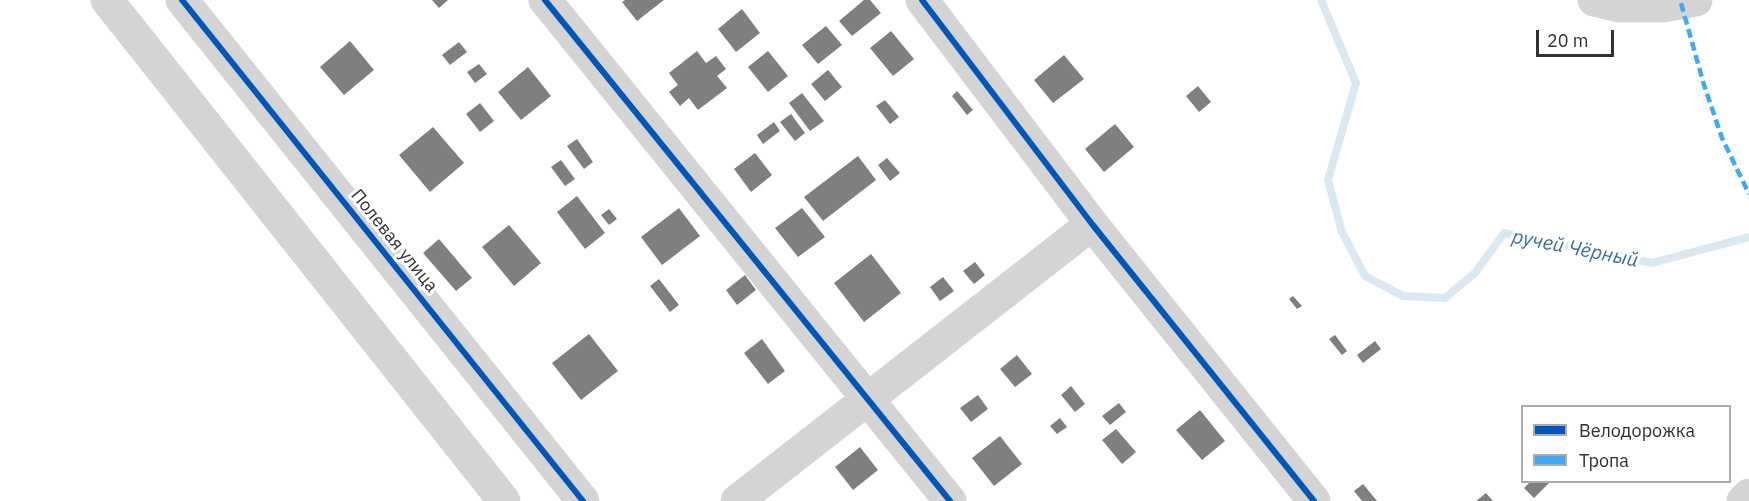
<!DOCTYPE html>
<html>
<head>
<meta charset="utf-8">
<style>
  body { margin:0 }
  #map { position:relative; width:1749px; height:501px; overflow:hidden; background:#fff; font-family:"IBM Plex Sans",sans-serif }
  canvas { display:block }
  .legend { position:absolute; left:1521px; top:405px; width:210px; height:78px; box-sizing:border-box; background:#fff; border:2px solid #acacac; margin:0; padding:8px 10px; list-style:none; font-size:18px; color:#303030 }
  .legend li { display:flex; align-items:center; gap:12px; height:30px }
  .legend b { width:30px; border:2px solid #acacac }
  .scale { position:absolute; left:1536px; top:30px; width:78px; height:27px; box-sizing:border-box; border:3px solid #303030; border-top:0; padding-left:8px; font-size:18px; line-height:21px; white-space:nowrap; color:#303030; -webkit-text-stroke:4px #fff; paint-order:stroke }
</style>
</head>
<body>
<div id="map">
<canvas width="1749" height="501"></canvas>
<ul class="legend">
<li><b style="height:8px;background:#0057b8"></b>Велодорожка</li>
<li><b style="height:8px;background:#3fa9f5"></b>Тропа</li>
</ul>
<div class="scale">20 m</div>
</div>
<script>
const context = document.querySelector('canvas').getContext('2d');
context.lineJoin = 'round';
const poly = rows => new Path2D(rows.map(r => 'M' + r).join(''));
function trace(path, color, width, dash) { context.strokeStyle = color; context.lineWidth = width; context.lineCap = dash ? 'butt' : 'round'; context.setLineDash(dash || []); context.stroke(path); }
function paint(path, color) { context.fillStyle = color; context.fill(path, 'evenodd'); }
function drawText(font, color, halo, rows, align = 'center') {
  context.font = font + ' "IBM Plex Sans",sans-serif'; context.lineWidth = 6; context.setLineDash([]); context.textBaseline = 'middle'; context.strokeStyle = halo; context.fillStyle = color; for (const [text, x, y, turn = 0] of rows) {
    context.save(); context.translate(x, y); context.rotate((+turn || 0) * Math.PI / 180); context.textAlign = isNaN(turn) ? turn : align; if (halo) context.strokeText(text, 0, 0); context.fillText(text, 0, 0); context.restore();
  }
}
const stream = poly([
  [1321,0,1356,83,1328,180,1342,232,1365,276,1403,296,1445,298,1475,273,1504,233,1652,263,1749,237]
]);
const building = poly([
  [432,0,448,0,439,8],
  [625,0,664,0,637,21,622,2],
  [864,0,870,0,881,13,852,36,839,21],
  [742,9,760,33,736,52,718,29],
  [826,26,842,45,818,64,802,45],
  [891,31,914,59,893,76,870,48],
  [350,41,374,70,344,95,320,67],
  [459,42,467,52,450,65,442,55],
  [697,51,706,63,716,56,726,69,717,76,727,88,698,110,689,98,680,106,669,92,678,85,669,73],
  [768,51,788,76,768,92,748,67],
  [1064,55,1084,79,1053,103,1034,80],
  [479,64,487,74,475,83,467,72],
  [528,67,551,96,521,120,498,92],
  [828,70,842,87,825,101,811,84],
  [1198,86,1211,102,1199,112,1186,96],
  [957,91,973,110,967,115,952,96],
  [802,93,824,121,810,131,789,103],
  [885,100,899,117,890,124,876,106],
  [480,103,494,121,480,132,466,114],
  [791,114,805,133,795,141,780,122],
  [774,122,780,131,763,144,757,135],
  [1115,124,1134,147,1104,172,1085,149],
  [433,127,464,163,430,192,399,155],
  [577,139,593,162,584,169,567,146],
  [755,153,772,175,751,192,734,169],
  [858,156,876,180,823,221,804,197],
  [887,158,900,173,890,181,878,165],
  [561,160,575,179,565,186,551,167],
  [577,196,605,233,585,249,557,212],
  [679,208,700,236,662,265,641,237],
  [802,208,825,237,798,257,775,228],
  [609,209,617,219,609,225,601,215],
  [509,225,541,263,514,286,482,247],
  [439,239,472,278,456,291,423,253],
  [871,254,901,293,864,322,834,283],
  [975,262,985,275,974,284,963,271],
  [745,275,756,290,737,305,726,290],
  [943,277,954,291,940,301,930,287],
  [659,279,679,305,670,312,650,286],
  [1293,296,1302,306,1297,309,1289,299],
  [589,334,618,371,581,400,552,363],
  [1335,335,1347,351,1342,355,1329,339],
  [762,339,785,371,768,384,744,353],
  [1375,341,1381,349,1363,363,1357,355],
  [1017,355,1032,374,1015,387,1000,369],
  [1071,386,1085,404,1075,412,1061,395],
  [978,395,988,409,971,422,960,408],
  [1119,403,1126,412,1110,425,1102,416],
  [1200,410,1225,441,1202,460,1176,430],
  [1060,418,1067,427,1057,434,1050,426],
  [1116,429,1136,452,1122,464,1102,440],
  [1000,436,1022,464,994,486,972,458],
  [860,447,878,470,853,490,835,467],
  [1530,482,1550,482,1534,498,1524,488],
  [1363,484,1377,501,1362,501,1354,491],
  [1486,493,1493,501,1476,501]
]);
const minor = poly([
  [107,0,504,501],
  [182,0,583,501],
  [545,0,950,501],
  [922,0,1092,224,1314,501],
  [1594,0,1619,6,1663,6,1696,0],
  [737,501,1092,224],
  [1743,501,1749,495]
]);
const quiet = poly([
  [1681,3,1704,85,1722,138,1749,194]
]);
const cycleway = poly([
  [182,0,583,501],
  [545,0,950,501],
  [922,0,1092,224,1314,501]
]);
const streetNames = [
  ["Полевая улица",394,241,51]
];
const waterNames = [
  ["ручей Чёрный",1575,249,11]
];
trace(stream, '#dae8f2', 8);
paint(building, '#7f7f7f');
trace(minor, '#d4d4d4', 33);
trace(quiet, '#3fa9f5', 4.5, [9, 4.5]);
trace(cycleway, '#0057b8', 6);
drawText('18px', '#303030', '#fff', streetNames);
drawText('italic 20px', '#3b6f95', '#fff', waterNames);
</script>
</body>
</html>
